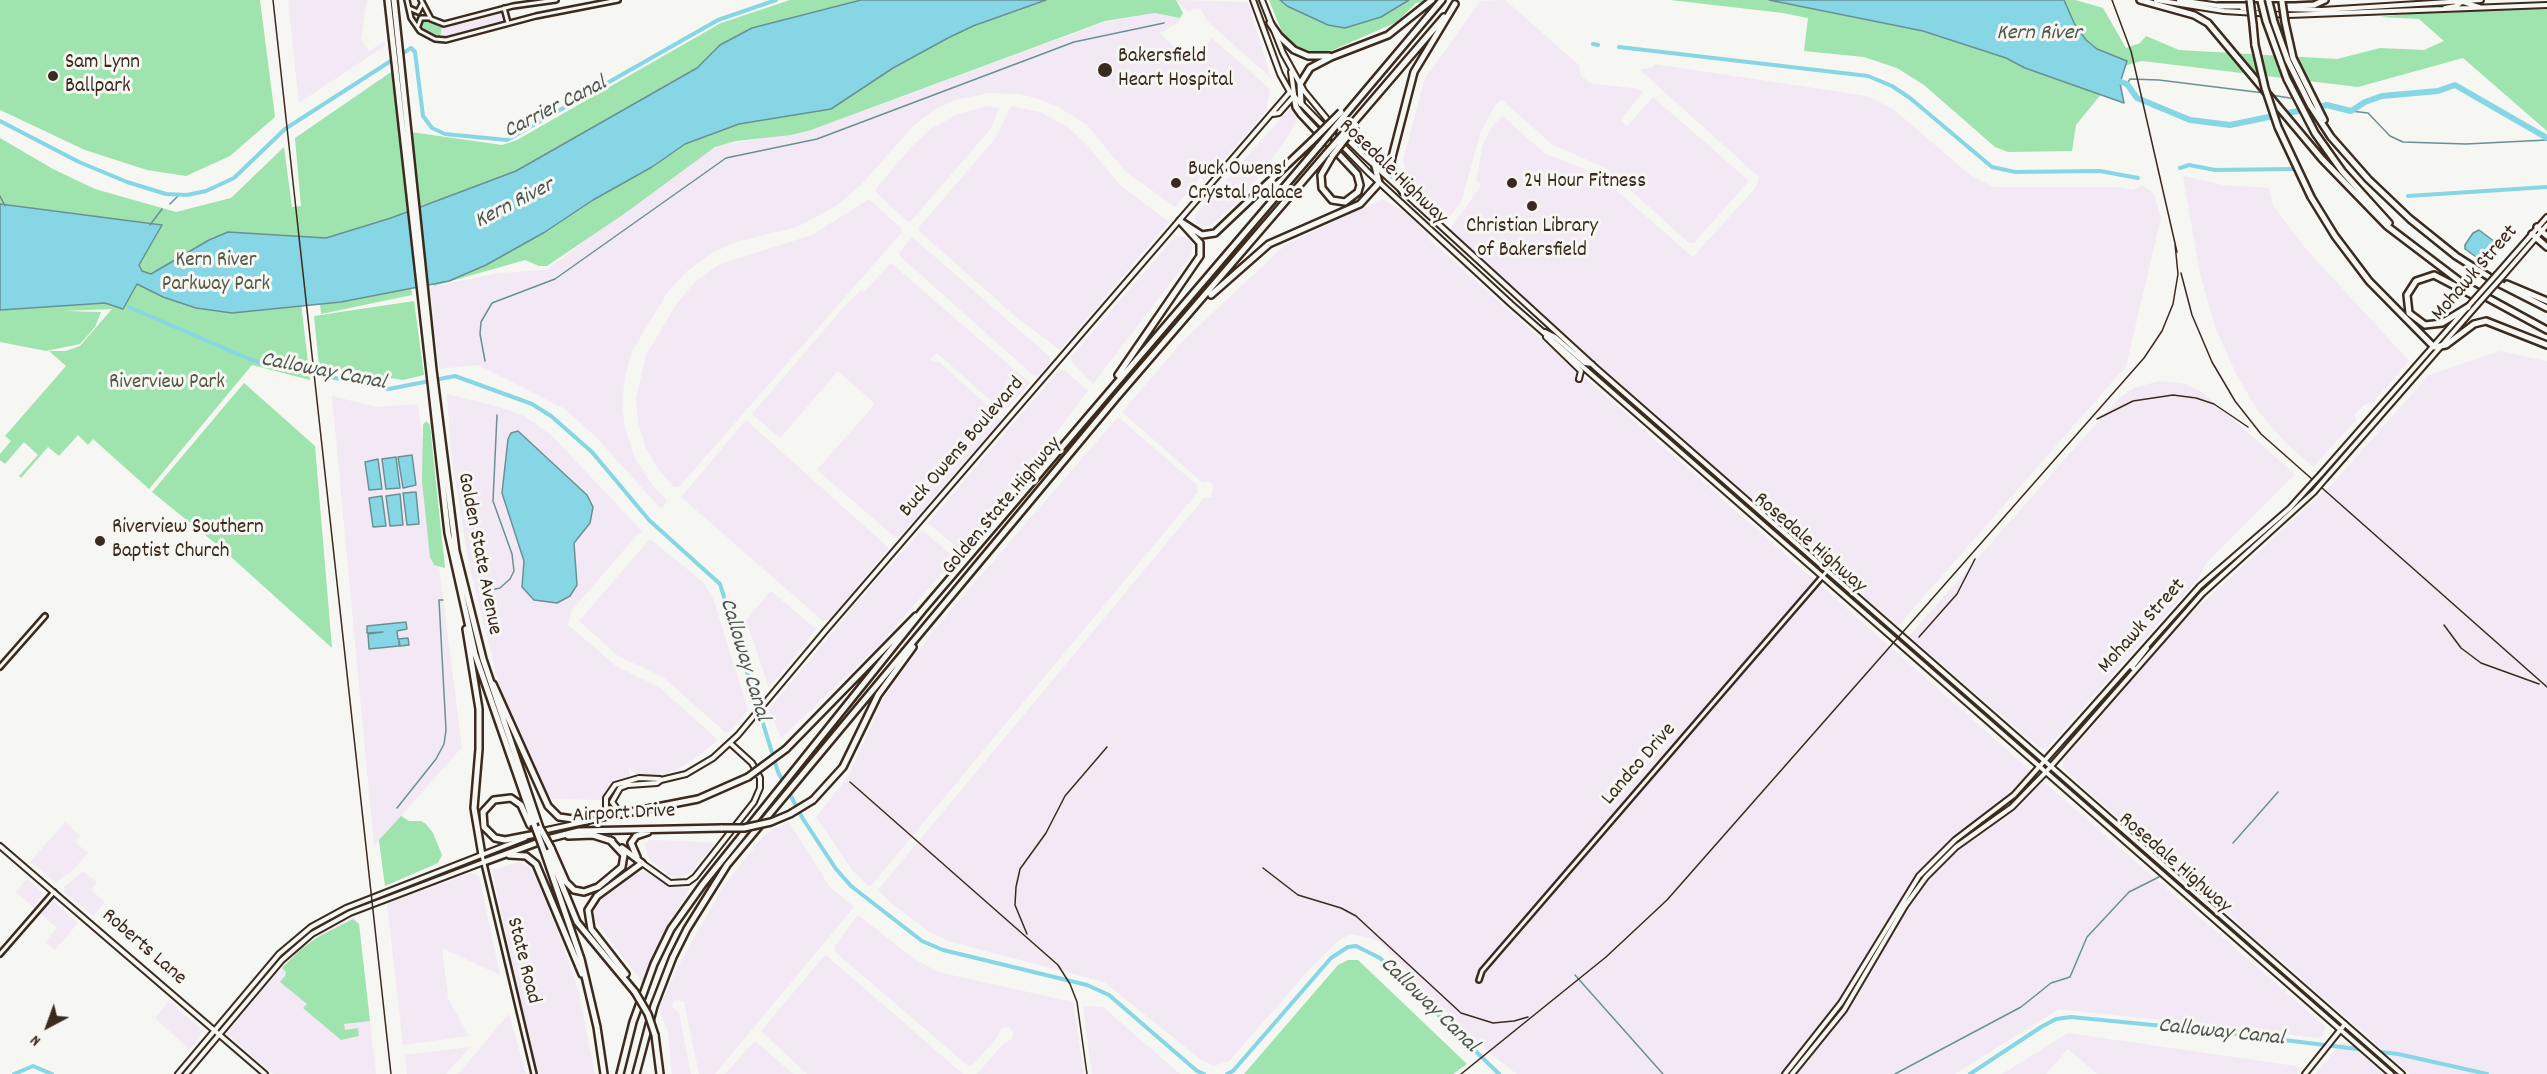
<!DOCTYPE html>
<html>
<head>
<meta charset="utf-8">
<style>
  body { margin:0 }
  #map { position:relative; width:2547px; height:1074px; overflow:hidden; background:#f6f6f2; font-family:Dekko,sans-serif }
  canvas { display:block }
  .north { position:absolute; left:18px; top:996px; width:60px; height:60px; -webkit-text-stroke:4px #f6f6f2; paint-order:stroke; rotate:221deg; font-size:16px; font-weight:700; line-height:24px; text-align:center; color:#3b2a1e }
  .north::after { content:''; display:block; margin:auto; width:21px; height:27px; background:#3b2a1e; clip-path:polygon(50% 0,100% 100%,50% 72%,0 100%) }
</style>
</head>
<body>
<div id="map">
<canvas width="2547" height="1074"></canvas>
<div class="north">N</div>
</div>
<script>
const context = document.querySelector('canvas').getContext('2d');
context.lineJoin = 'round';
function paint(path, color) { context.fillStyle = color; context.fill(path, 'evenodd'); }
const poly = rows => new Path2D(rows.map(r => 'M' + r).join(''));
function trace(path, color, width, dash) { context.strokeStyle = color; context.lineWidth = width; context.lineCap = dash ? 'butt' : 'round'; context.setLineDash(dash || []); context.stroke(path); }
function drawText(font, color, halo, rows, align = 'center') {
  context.font = font + ' Dekko,sans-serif'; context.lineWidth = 6; context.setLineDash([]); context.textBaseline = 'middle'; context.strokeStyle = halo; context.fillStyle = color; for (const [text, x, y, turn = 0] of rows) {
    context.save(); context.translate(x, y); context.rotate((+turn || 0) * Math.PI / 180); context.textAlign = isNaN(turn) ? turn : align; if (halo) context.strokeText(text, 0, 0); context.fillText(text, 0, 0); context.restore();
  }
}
const built = poly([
  [288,0,367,0,361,39,369,51,385,41,385,46,299,103],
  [1176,0,1248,2,1271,78,1207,21,1201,9,1194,8,1189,12],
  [1505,0,1580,66,1580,75,1590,83,1639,89,1643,92,1620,120,1627,126,1653,97,1747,179,1748,182,1694,243,1689,243,1606,168,1553,145,1502,100,1496,104,1481,131,1461,202,1443,225,1436,218,1440,209,1407,176,1403,160,1425,78,1481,1],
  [498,12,501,13,501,22,449,38,432,35,420,25,421,22,448,27],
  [1155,13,1180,18,1179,22,1160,33,1190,63,1212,38,1270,89,1266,111,1205,181,1200,178,1175,207,1125,171,1087,125,1058,107,1039,99,1020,94,989,93,955,100,934,110,914,125,861,185,836,206,797,227,740,241,713,252,686,272,667,293,632,351,625,377,622,401,625,428,635,458,653,486,667,500,661,509,598,439,565,409,478,365,439,369,430,287,499,273,546,270,704,153,722,145,811,130,1105,22],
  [1654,64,1867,96,1893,109,1970,175,1994,187,2118,187,2133,190,2142,185,2154,194,2161,218,2126,366,1898,626,1549,321,1450,230,1481,185,1476,181,1483,144,1493,125,1502,116,1546,154,1597,174,1693,257,1756,187,1759,177,1640,70,1653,67],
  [989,106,999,108,992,127,911,221,907,221,876,192,876,189,913,145,932,128,958,114],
  [1011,106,1040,112,1068,127,1086,144,1120,185,1169,222,1060,350,1015,316,919,231,919,227,995,139],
  [1289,109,1297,119,1287,138,1239,203,1237,202,1210,226,1196,224,1195,215],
  [2183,176,2223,185,2268,188,2274,207,2307,250,2409,361,2372,403,2365,404,2355,414,2356,420,2313,467,2286,443,2259,412,2237,376,2216,329,2200,274],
  [869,199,901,228,902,232,679,487,674,487,658,469,646,449,638,422,636,398,646,355,677,303,696,281,720,264,812,235],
  [1382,199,1400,209,1428,234,1429,239,1517,318,2023,764,2326,1027,2321,1038,2059,1009,1955,1074,1517,1074,1493,1056,1438,1004,1382,944,1372,938,1350,934,1337,942,1308,971,1229,1061,1213,1066,1199,1058,1104,982,948,941,928,931,890,902,878,890,1204,498,1211,497,1213,485,1208,481,1202,482,1122,412,1184,340,1285,245],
  [1176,236,1189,238,1193,246,1191,256,1093,384,1071,361,1071,357],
  [912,237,1050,357,1051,362,1039,375,1034,376,900,256,899,253],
  [891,263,1030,383,1004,412,937,353,929,360,939,362,997,414,1000,422,897,539,817,470,875,404,838,371,780,438,752,414,842,309,861,290,864,292],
  [2500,351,2547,361,2547,1074,2410,1074,2083,787,2063,767,2063,761,2182,622,2335,481,2429,375],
  [1059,370,1064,370,1088,391,1006,498,961,551,928,523],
  [2159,381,2185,384,2203,393,2295,474,2207,562,2198,579,2047,748,2040,748,1909,636,2118,399,2134,388],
  [447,394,503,408,524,416,551,435,643,532,638,534,571,611,568,625,616,666,659,687,716,738,717,741,697,757,678,769,647,781,642,775,638,777,628,766,630,776,610,783,601,800,554,799,543,794,503,700,469,565,451,453],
  [332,396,377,407,418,404,462,747,401,816,409,821,421,821,430,828,442,855,438,863,385,886,379,841,374,846],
  [1118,417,1197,485,1198,492,870,887,853,871,816,817,848,777,882,701,897,678,949,612],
  [746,420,889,548,830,619,823,621,681,497],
  [922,530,955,558,877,647,781,738,772,715,769,715,768,710,871,586],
  [650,539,703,582,713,598,748,710,729,732,725,732,663,677,618,656,579,621],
  [771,591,816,629,769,688,746,620],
  [65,822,80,836,75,842,88,853,73,870,56,882,30,862],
  [789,822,829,886,854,907,715,1074,699,1074,684,1002,675,999,672,1006,679,1013,691,1074,672,1074,668,1032,659,1008,677,968,723,887,765,834],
  [649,840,687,841,715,843,690,873,680,878,669,875,649,859,645,844],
  [519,862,529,866,535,876,562,942,579,993,595,1074,537,1074,493,875,493,870],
  [83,871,97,882,91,890,105,902,93,916,64,892,64,887],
  [644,871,671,887,690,888,665,931,665,936,642,982,594,919,595,908,603,898,633,875],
  [471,873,479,876,500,975,442,948,448,998,469,1036,403,1045,387,903],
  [27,879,43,893,33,907,16,892],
  [53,901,78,923,55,950,45,942,57,928,40,913],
  [858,915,913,958,938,972,1073,1002,1084,1074,977,1074,1004,1043,1012,1039,1013,1032,1009,1027,1002,1028,997,1037,972,1066,968,1066,835,952,834,947],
  [355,917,359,924,376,1074,273,1074,226,1033,292,956,324,932],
  [824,956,827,956,963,1074,807,1074,761,1031],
  [169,1001,203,1031,189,1049,155,1018],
  [1083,1006,1103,1007,1180,1074,1092,1074],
  [509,1014,526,1074,458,1074],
  [2068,1033,2296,1066,2300,1068,2296,1074,2097,1074,2068,1049,2046,1074,2002,1074],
  [755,1041,793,1074,725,1074],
  [2341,1042,2348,1043,2383,1074,2316,1074],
  [470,1047,446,1074,407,1074,405,1055]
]);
const green = poly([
  [0,0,260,0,275,117,230,156,186,176,147,170,85,150,0,110],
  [790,0,1176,0,1183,13,1180,18,1155,13,1105,21,811,130,791,135,736,141,715,147,624,214,547,266,539,266,525,260,434,286,425,204,403,213,412,295,321,314,314,242,301,302,310,380,252,365,149,489,93,439,88,445,78,435,59,456,48,447,21,478,19,476,38,455,24,442,5,464,0,460,0,454,11,441,5,436,66,366,49,351,66,351,80,346,112,309,64,311,101,312,95,327,80,344,46,351,0,342,0,138,53,169,95,189,176,212,231,198,284,147,292,207,301,206,295,138,394,70,405,190,416,184,411,132,502,145,517,140,721,23],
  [1269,0,1438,0,1416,3,1397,22,1326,53,1303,51,1284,37],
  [1670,0,2075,0,2103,8,2126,48,2140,43,2146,36,2179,50,2337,59,2380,48,2424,50,2444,41,2419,19,2380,17,2413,13,2547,8,2547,131,2463,58,2358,87,2142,61,2124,66,2076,125,2072,151,2008,152,1995,147,1924,85,1897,68,1864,57,1804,51,1808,18,1783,13],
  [427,19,442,27,440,37,421,27,422,20],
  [414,301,424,375,403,380,319,366,314,316],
  [244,383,315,446,332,648,220,547,152,492],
  [426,421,430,425,445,568,434,565,430,557,422,481,423,425],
  [401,816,409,821,421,821,426,824,433,833,442,855,438,863,385,886,379,840],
  [353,919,359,924,370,1021,344,1024,345,1030,358,1028,359,1036,341,1040,303,1008,307,1004,280,982,285,976,286,972,282,968,300,950,318,937],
  [1348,960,1358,960,1467,1064,1453,1074,1244,1074,1338,965]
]);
const water = poly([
  [861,0,1046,0,973,26,948,38,893,68,831,109,739,124,685,144,652,167,593,200,545,232,486,265,449,281,341,302,232,313,196,308,163,297,137,284,123,309,105,303,0,310,0,204,162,225,139,265,142,271,151,274,209,240,228,232,326,238,391,218,516,171,697,68,720,45,752,28,861,0],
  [1280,0,1409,0,1381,17,1345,28,1328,25,1287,6,1280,0],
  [1769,0,2064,0,2075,25,2086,40,2097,49,2127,61,2120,83,2124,103,2025,68,2006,58,1923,31,1769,0],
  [2479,230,2495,242,2484,257,2479,259,2465,249,2465,245,2473,233,2479,230],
  [518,431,587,495,593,507,590,523,574,543,577,585,570,596,557,603,534,600,522,587,524,561,502,493,508,439,511,433,518,431],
  [412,455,416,485,403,488,398,457,412,455],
  [396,457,400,488,386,489,382,459,396,457],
  [378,459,382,489,369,490,365,462,378,459],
  [416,492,419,524,407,525,403,493,416,492],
  [400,494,403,525,390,526,386,496,400,494],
  [382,496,386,526,373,527,369,498,382,496],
  [406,622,407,629,397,631,398,639,408,638,409,645,400,646,399,640,399,646,369,649,368,634,383,632,367,633,367,626,406,622]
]);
const stream = poly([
  [2127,84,2130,79,2159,80,2264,93],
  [2271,95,2296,99],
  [2318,104,2327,105],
  [2351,111,2368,113,2390,136,2403,142,2466,144,2547,140],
  [0,196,5,206],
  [170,204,178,196],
  [150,225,162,209],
  [485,361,480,334,481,322,492,303,555,279,726,158,817,139,1074,42,1164,23],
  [487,591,500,588,510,579,514,571,512,554,493,501,497,415],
  [397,808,436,759,444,744,446,730,439,600,443,600],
  [2233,843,2278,792],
  [1575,975,1663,1074],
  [1895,1074,2021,1007,2051,983,2070,977,2087,937,2129,892,2159,877]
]);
const canal = poly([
  [1593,44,1598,45],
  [1619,47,1868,76,1892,86,1910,98,1992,167,2015,172,2100,171,2138,178],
  [0,121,79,162,127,182,166,194,187,195,206,191,234,178,285,129,411,48,415,52,423,116,432,128,445,134,507,140,718,20,776,0],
  [2180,168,2189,165,2215,170,2293,169],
  [2408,196,2547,187],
  [129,307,249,359,276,366,389,389,455,376,532,404,551,416,592,452,649,520,720,584,778,772,803,819,836,869,851,886,922,941,943,950,1087,985,1109,995,1197,1071,1204,1074],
  [14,1074,33,1066,52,1074],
  [1227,1074,1233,1071,1331,958,1348,947,1356,946,1380,958,1499,1074],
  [1970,1074,2041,1027,2056,1019,2071,1017,2194,1029,2398,1054,2487,1074]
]);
const river = poly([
  [2115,80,2127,84,2137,98,2190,120,2230,125,2327,105,2351,111,2365,102,2382,96,2438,91,2455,85,2547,138]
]);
const tertiary = poly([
  [407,0,411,18,420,31,435,39,446,40,536,16,618,0],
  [421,0,431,19,444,24,513,6,556,0],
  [409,8,418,12,422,4],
  [504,8,508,23],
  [418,26,421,18,429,18],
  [0,667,45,616],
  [482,855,534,1074],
  [0,954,54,892],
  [1479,980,1482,971,1827,571]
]);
const secondary = poly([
  [2156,0,2224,11,2289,15,2547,5],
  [2179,0,2220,6],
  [2463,2,2479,7],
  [2242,8,2322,10,2481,0],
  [2445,8,2456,6,2463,1],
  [1273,114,1279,113,1294,96],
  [621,814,612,802,620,788,628,785,657,783,661,780,686,774,713,758,738,735,826,630,1290,92],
  [606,817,606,798,615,785,639,778,660,779],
  [0,846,265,1074],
  [642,863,670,883,688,882,695,877,754,802,760,788,760,778,752,763,730,743],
  [178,1074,279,954,311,927,346,908,525,838],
  [186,1074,282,960,312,934,350,913,484,862],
  [1785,1074,1841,1003,1919,876,1955,840,2014,795,2039,767],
  [1792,1074,1844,1010,1905,906,1926,877,1956,847,2012,807,2045,773],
  [2305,1074,2345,1024]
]);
const primary = poly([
  [1253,0,1280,74,1290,92,1369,173,1511,304,2391,1074],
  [1262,0,1283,53,1304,91,1327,119,1362,154,1596,368,2402,1074],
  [1291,72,1294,94],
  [2497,274,2547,217],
  [2502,277,2547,225],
  [1545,332,1555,337,1585,363,1592,364],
  [1546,337,1581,371,1579,379],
  [2321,474,2472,302],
  [2326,478,2477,305],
  [2135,670,2132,667,2147,648],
  [2039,767,2200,586,2290,508,2309,487],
  [2045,773,2202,594,2314,492],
  [542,831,621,814]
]);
const motorway = poly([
  [388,0,448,533,475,654,534,824],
  [394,0,433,370,456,551,483,659,540,828],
  [2140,0,2194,15,2208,23,2322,159,2387,226,2466,286,2547,330],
  [2219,6,2295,6,2314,5,2325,0],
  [2266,21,2287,79,2315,133,2342,171,2389,223],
  [2274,22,2288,61,2310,105,2331,137,2368,179,2410,219,2456,256,2500,284,2547,308],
  [2285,22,2293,58,2324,120],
  [1270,23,1279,36,1294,50,1308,56,1329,56],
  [2253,24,2255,45],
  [1294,96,1296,107,1301,114,1357,174,1360,185,1358,192,1345,202,1332,200,1322,188,1321,175,1332,156],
  [1301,104,1300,84,1310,68,1331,57,1388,35,1432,0],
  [1345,115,1442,0],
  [1353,123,1444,17],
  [1403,192,1392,174,1391,161,1414,72,1455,4],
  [2311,197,2335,236,2369,281,2434,347,2446,345,2474,324,2486,321,2547,345],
  [1180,221,1202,235,1215,233,1312,141],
  [2537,227,2547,236],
  [2532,234,2547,247],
  [2507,284,2547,301],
  [1211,295,1269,244,1360,204,1379,183,1375,166],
  [2468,307,2442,323,2425,325,2409,313,2407,295,2416,281,2434,275,2480,299],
  [1118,375,1200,256,1200,243,1180,221],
  [466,629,479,709,479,749,474,808,482,855],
  [493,684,548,806,559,817,587,821],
  [786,749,916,616],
  [813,800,843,767,878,695,913,647],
  [621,814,698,799,748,777],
  [530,825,521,805,511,798,494,800,483,812,484,827,495,838,505,840,536,834],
  [568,836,593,835,612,841],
  [551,848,566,882,574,890,584,892,598,887,622,867,624,855,610,840],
  [622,848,642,863],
  [547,849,577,922,635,992],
  [544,851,581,959,597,1027,604,1074],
  [509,855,526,856,536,864,582,974],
  [637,857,631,843,636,836,648,832],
  [484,862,547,839,579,831,722,828],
  [626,974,591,929,588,910,597,896,642,863],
  [655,1035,660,1074],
  [620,1074,633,1022,654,964,671,929,703,884,922,611,1319,146],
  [636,1074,654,1006,673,957,687,929,727,865,1116,398,1326,154]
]);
const rail = poly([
  [273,0,391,1074],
  [2112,0,2131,51,2177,252],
  [2181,273,2192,315,2212,362,2235,401,2261,434,2547,687],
  [2097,419,2133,401,2173,395,2196,398,2214,404,2248,427],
  [2444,625,2461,648,2481,663,2539,684],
  [1919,637,1957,594,1975,559],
  [850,782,1058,965,1070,984,1077,1002,1087,1074],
  [1263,868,1298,895,1341,908,1356,916,1461,1013,1493,1023,1514,1021,1528,1017],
  [1027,934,1015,905,1016,887,1020,869,1046,833,1065,796,1107,747],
  [1461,1074,1606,957,1667,900,2144,358,2162,331,2173,304,2178,274,2175,244]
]);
const primaryBridge = poly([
  [2472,302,2497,274],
  [2477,305,2502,277],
  [2309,487,2321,474],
  [2314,492,2326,478]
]);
const motorwayBridge = poly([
  [2250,0,2253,24],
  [2261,1,2266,21],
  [2269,2,2274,22],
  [2282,2,2285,22],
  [2255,45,2265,88,2278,127,2311,197],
  [1312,141,1341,112],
  [1319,146,1345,115],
  [1326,154,1353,123],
  [1332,156,1356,125],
  [748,777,786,749],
  [534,824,544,851],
  [540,828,551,848],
  [722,828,744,828,771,822,790,814,813,800],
  [635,992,648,1014,655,1035]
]);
const markers = [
  [1105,70,8,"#3b2a1e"],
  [53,76,6,"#3b2a1e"],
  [1176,183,6,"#3b2a1e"],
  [1512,183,6,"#3b2a1e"],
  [1532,206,6,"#3b2a1e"],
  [100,541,6,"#3b2a1e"]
];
const poiNames = [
  ["Bakersfield",1118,58],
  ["Heart Hospital",1118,82],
  ["Sam Lynn",65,64],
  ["Ballpark",65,88],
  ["Buck Owens'",1188,171],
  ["Crystal Palace",1188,195],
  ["24 Hour Fitness",1524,183],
  ["Christian Library",1532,228,"center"],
  ["of Bakersfield",1532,252,"center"],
  ["Riverview Southern",112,529],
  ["Baptist Church",112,553]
];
const streetNames = [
  ["Rosedale Highway",1392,173,44],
  ["Mohawk Street",2476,274,-49],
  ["Buck Owens Boulevard",963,448,-49],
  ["Golden State Highway",1003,507,-50],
  ["Rosedale Highway",1809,544,41],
  ["Golden State Avenue",478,554,79],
  ["Mohawk Street",2143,627,-48],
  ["Landco Drive",1640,765,-49],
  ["Airport Drive",624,815,-3],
  ["Rosedale Highway",2174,864,41],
  ["Roberts Lane",143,948,41],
  ["State Road",522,961,76]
];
const parkNames = [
  ["Kern River",216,262],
  ["Parkway Park",216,286],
  ["Riverview Park",167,384]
];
const waterNames = [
  ["Kern River",2039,35],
  ["Carrier Canal",556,109,-27],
  ["Kern River",515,205,-27],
  ["Calloway Canal",323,373,11],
  ["Calloway Canal",743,660,73],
  ["Calloway Canal",1428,1006,44],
  ["Calloway Canal",2221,1034,6]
];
paint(built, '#f2e9f4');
paint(green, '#9fe3ae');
paint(water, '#87d6e5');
trace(water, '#699195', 1.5);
trace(stream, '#699195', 1.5);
trace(canal, '#87d6e5', 4);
trace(river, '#87d6e5', 6);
trace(tertiary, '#3b2a1e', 8);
trace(secondary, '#3b2a1e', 8);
trace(primary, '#3b2a1e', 8);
trace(motorway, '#3b2a1e', 10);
trace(tertiary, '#f6f6f2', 3);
trace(secondary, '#f6f6f2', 4);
trace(primary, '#f6f6f2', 4);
trace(motorway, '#f6f6f2', 5);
trace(rail, '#3b2a1e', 1.5);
trace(primaryBridge, '#3b2a1e', 8, []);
trace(motorwayBridge, '#3b2a1e', 10, []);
trace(primaryBridge, '#f6f6f2', 4);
trace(motorwayBridge, '#f6f6f2', 5);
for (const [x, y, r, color] of markers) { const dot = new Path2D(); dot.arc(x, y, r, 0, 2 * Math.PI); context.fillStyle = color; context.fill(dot); trace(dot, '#f6f6f2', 2); }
drawText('21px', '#3b2a1e', '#f6f6f2', poiNames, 'left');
drawText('21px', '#3b2a1e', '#f6f6f2', streetNames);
drawText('21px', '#545842', '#f6f6f2', parkNames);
drawText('italic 22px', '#4e5550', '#f6f6f2', waterNames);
</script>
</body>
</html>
